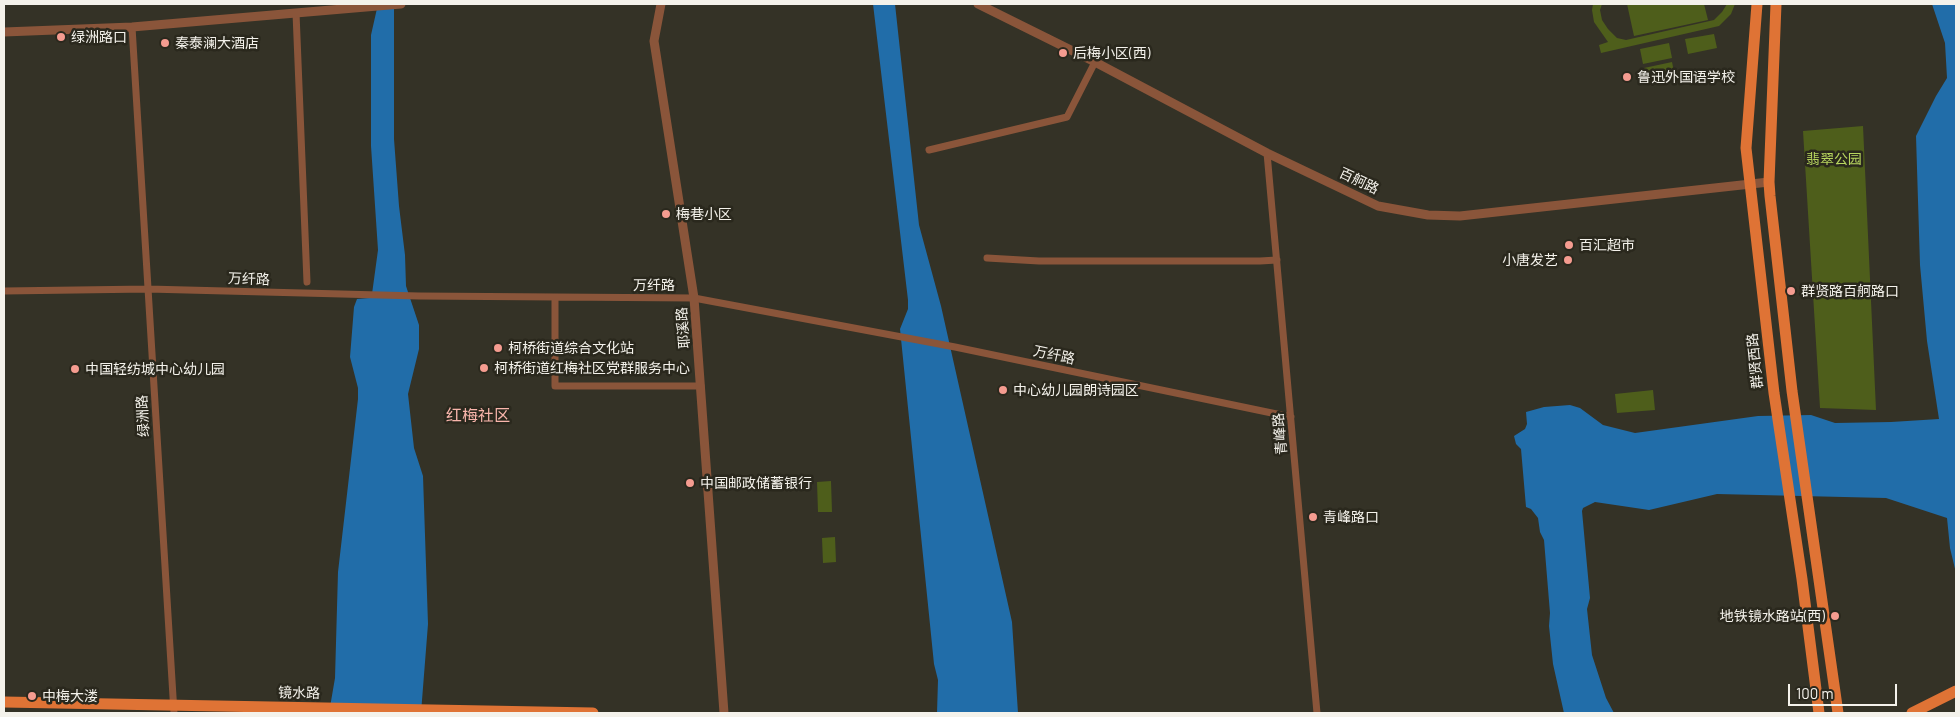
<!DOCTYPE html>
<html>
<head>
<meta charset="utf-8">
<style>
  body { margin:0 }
  #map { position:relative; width:1960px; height:717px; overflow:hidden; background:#343226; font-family:Barlow,sans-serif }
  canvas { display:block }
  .frame { position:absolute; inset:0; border:5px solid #f4f2eb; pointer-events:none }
  .scale { position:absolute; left:1788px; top:684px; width:109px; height:22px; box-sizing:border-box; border:2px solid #f4f2eb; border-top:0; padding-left:6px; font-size:15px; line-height:18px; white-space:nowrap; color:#f4f2eb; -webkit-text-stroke:4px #2a281d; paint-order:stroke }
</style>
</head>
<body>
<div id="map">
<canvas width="1960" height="717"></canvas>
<div class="frame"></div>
<div class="scale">100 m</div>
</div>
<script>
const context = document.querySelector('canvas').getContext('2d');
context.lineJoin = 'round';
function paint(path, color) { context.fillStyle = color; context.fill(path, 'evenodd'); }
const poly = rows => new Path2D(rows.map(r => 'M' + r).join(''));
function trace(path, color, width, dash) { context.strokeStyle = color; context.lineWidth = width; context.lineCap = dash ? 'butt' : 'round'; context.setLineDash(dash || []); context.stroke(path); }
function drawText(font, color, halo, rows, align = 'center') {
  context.font = font + ' Barlow,"Noto Sans SC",sans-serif'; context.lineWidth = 5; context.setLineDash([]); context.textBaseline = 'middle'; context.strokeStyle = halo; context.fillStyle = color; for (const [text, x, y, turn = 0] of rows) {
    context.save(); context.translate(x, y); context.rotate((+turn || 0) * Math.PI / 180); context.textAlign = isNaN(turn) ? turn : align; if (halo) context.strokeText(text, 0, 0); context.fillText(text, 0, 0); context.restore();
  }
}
const green = poly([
  [1593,4,1602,4,1600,10,1602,20,1608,29,1617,38,1626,40,1714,20,1722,12,1727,4,1735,4,1731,14,1719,26,1601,53,1599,45,1608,42,1594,22,1592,10],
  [1627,4,1704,4,1708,20,1634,36],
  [1714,34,1717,48,1688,54,1685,39],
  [1669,43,1672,58,1643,64,1640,49],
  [1672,62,1675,77,1647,82,1644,68],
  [1863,126,1876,410,1820,408,1803,131],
  [1653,390,1655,410,1617,413,1615,394],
  [831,481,832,512,818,512,817,482],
  [835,537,836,562,823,563,822,538]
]);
const water = poly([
  [378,4,394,4,394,139,399,206,405,255,406,286,419,325,419,349,408,394,414,448,423,476,428,624,421,713,329,713,335,678,338,572,358,399,358,388,350,357,354,307,357,299,369,298,372,294,378,250,371,146,371,35],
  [873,4,895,4,919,225,941,306,1012,622,1018,713,937,713,938,680,934,664,900,329,908,309,908,300],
  [1932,4,1956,4,1956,573,1950,548,1947,518,1886,498,1717,494,1649,510,1595,502,1583,508,1582,511,1590,598,1587,609,1592,655,1606,698,1614,713,1564,713,1553,664,1549,626,1550,613,1544,540,1540,532,1538,518,1531,509,1526,507,1521,449,1516,444,1514,436,1525,429,1527,424,1526,412,1544,407,1570,405,1580,408,1603,425,1635,433,1758,416,1811,415,1835,423,1891,422,1939,419,1927,341,1920,265,1916,136,1936,96,1947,78,1945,43]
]);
const minor = poly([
  [296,13,307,282],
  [132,27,174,713],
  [929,150,1067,117,1095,62],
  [1267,153,1317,713],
  [987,258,1039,261,1260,261,1277,260],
  [4,291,148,289,419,296,694,298,955,347,1291,417],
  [555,297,555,386,701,386]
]);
const tertiary = poly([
  [661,4,654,41,694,298,724,713],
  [978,4,1095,62,1267,153,1378,206,1428,215,1460,216,1769,182],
  [4,32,132,27,401,4]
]);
const primary = poly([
  [1757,4,1746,148,1774,393,1802,579,1819,713],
  [1776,4,1769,182,1770,196,1792,391,1838,713],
  [4,702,593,713],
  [1912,713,1956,691]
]);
const markers = [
  [61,37,5,"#f59c90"],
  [165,43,5,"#f59c90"],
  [1063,53,5,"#f59c90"],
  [1627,77,5,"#f59c90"],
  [666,214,5,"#f59c90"],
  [1569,245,5,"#f59c90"],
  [1568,260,5,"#f59c90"],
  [1791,291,5,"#f59c90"],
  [498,348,5,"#f59c90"],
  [484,368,5,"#f59c90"],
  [75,369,5,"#f59c90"],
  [1003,390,5,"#f59c90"],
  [690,483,5,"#f59c90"],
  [1313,517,5,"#f59c90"],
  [1835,616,5,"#f59c90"],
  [32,696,5,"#f59c90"]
];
const poiNames = [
  ["绿洲路口",71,37],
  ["秦泰澜大酒店",175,43],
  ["后梅小区(西)",1073,53],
  ["鲁迅外国语学校",1637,77],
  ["梅巷小区",676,214],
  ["百汇超市",1579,245],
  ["小唐发艺",1558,260,"right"],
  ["群贤路百舸路口",1801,291],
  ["柯桥街道综合文化站",508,348],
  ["柯桥街道红梅社区党群服务中心",494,368],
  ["中国轻纺城中心幼儿园",85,369],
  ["中心幼儿园朗诗园区",1013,390],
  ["中国邮政储蓄银行",700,483],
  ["青峰路口",1323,517],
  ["地铁镜水路站(西)",1825,616,"right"],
  ["中梅大溇",42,696]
];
const parkNames = [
  ["翡翠公园",1834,159]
];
const streetNames = [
  ["百舸路",1359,181,25],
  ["万纤路",249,279,2],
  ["万纤路",654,285],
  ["耶溪路",683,328,-94],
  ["万纤路",1054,355,12],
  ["群贤西路",1755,361,-96],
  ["绿洲路",143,416,-93],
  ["青峰路",1280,434,-95],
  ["镜水路",299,693,1]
];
const quarterNames = [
  ["红梅社区",478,416]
];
paint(green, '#4e5e1b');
paint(water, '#216da9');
trace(minor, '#8a553a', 7);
trace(tertiary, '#8a553a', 9);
trace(primary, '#df7335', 11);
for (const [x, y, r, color] of markers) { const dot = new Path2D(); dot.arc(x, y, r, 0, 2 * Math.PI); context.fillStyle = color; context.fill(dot); trace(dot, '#2a281d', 2); }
drawText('14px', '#f4f2eb', '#2a281d', poiNames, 'left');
drawText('14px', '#b7d55e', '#2a281d', parkNames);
drawText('14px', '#f4f2eb', '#2a281d', streetNames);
drawText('16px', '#f9b6ac', '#2a281d', quarterNames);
</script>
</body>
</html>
